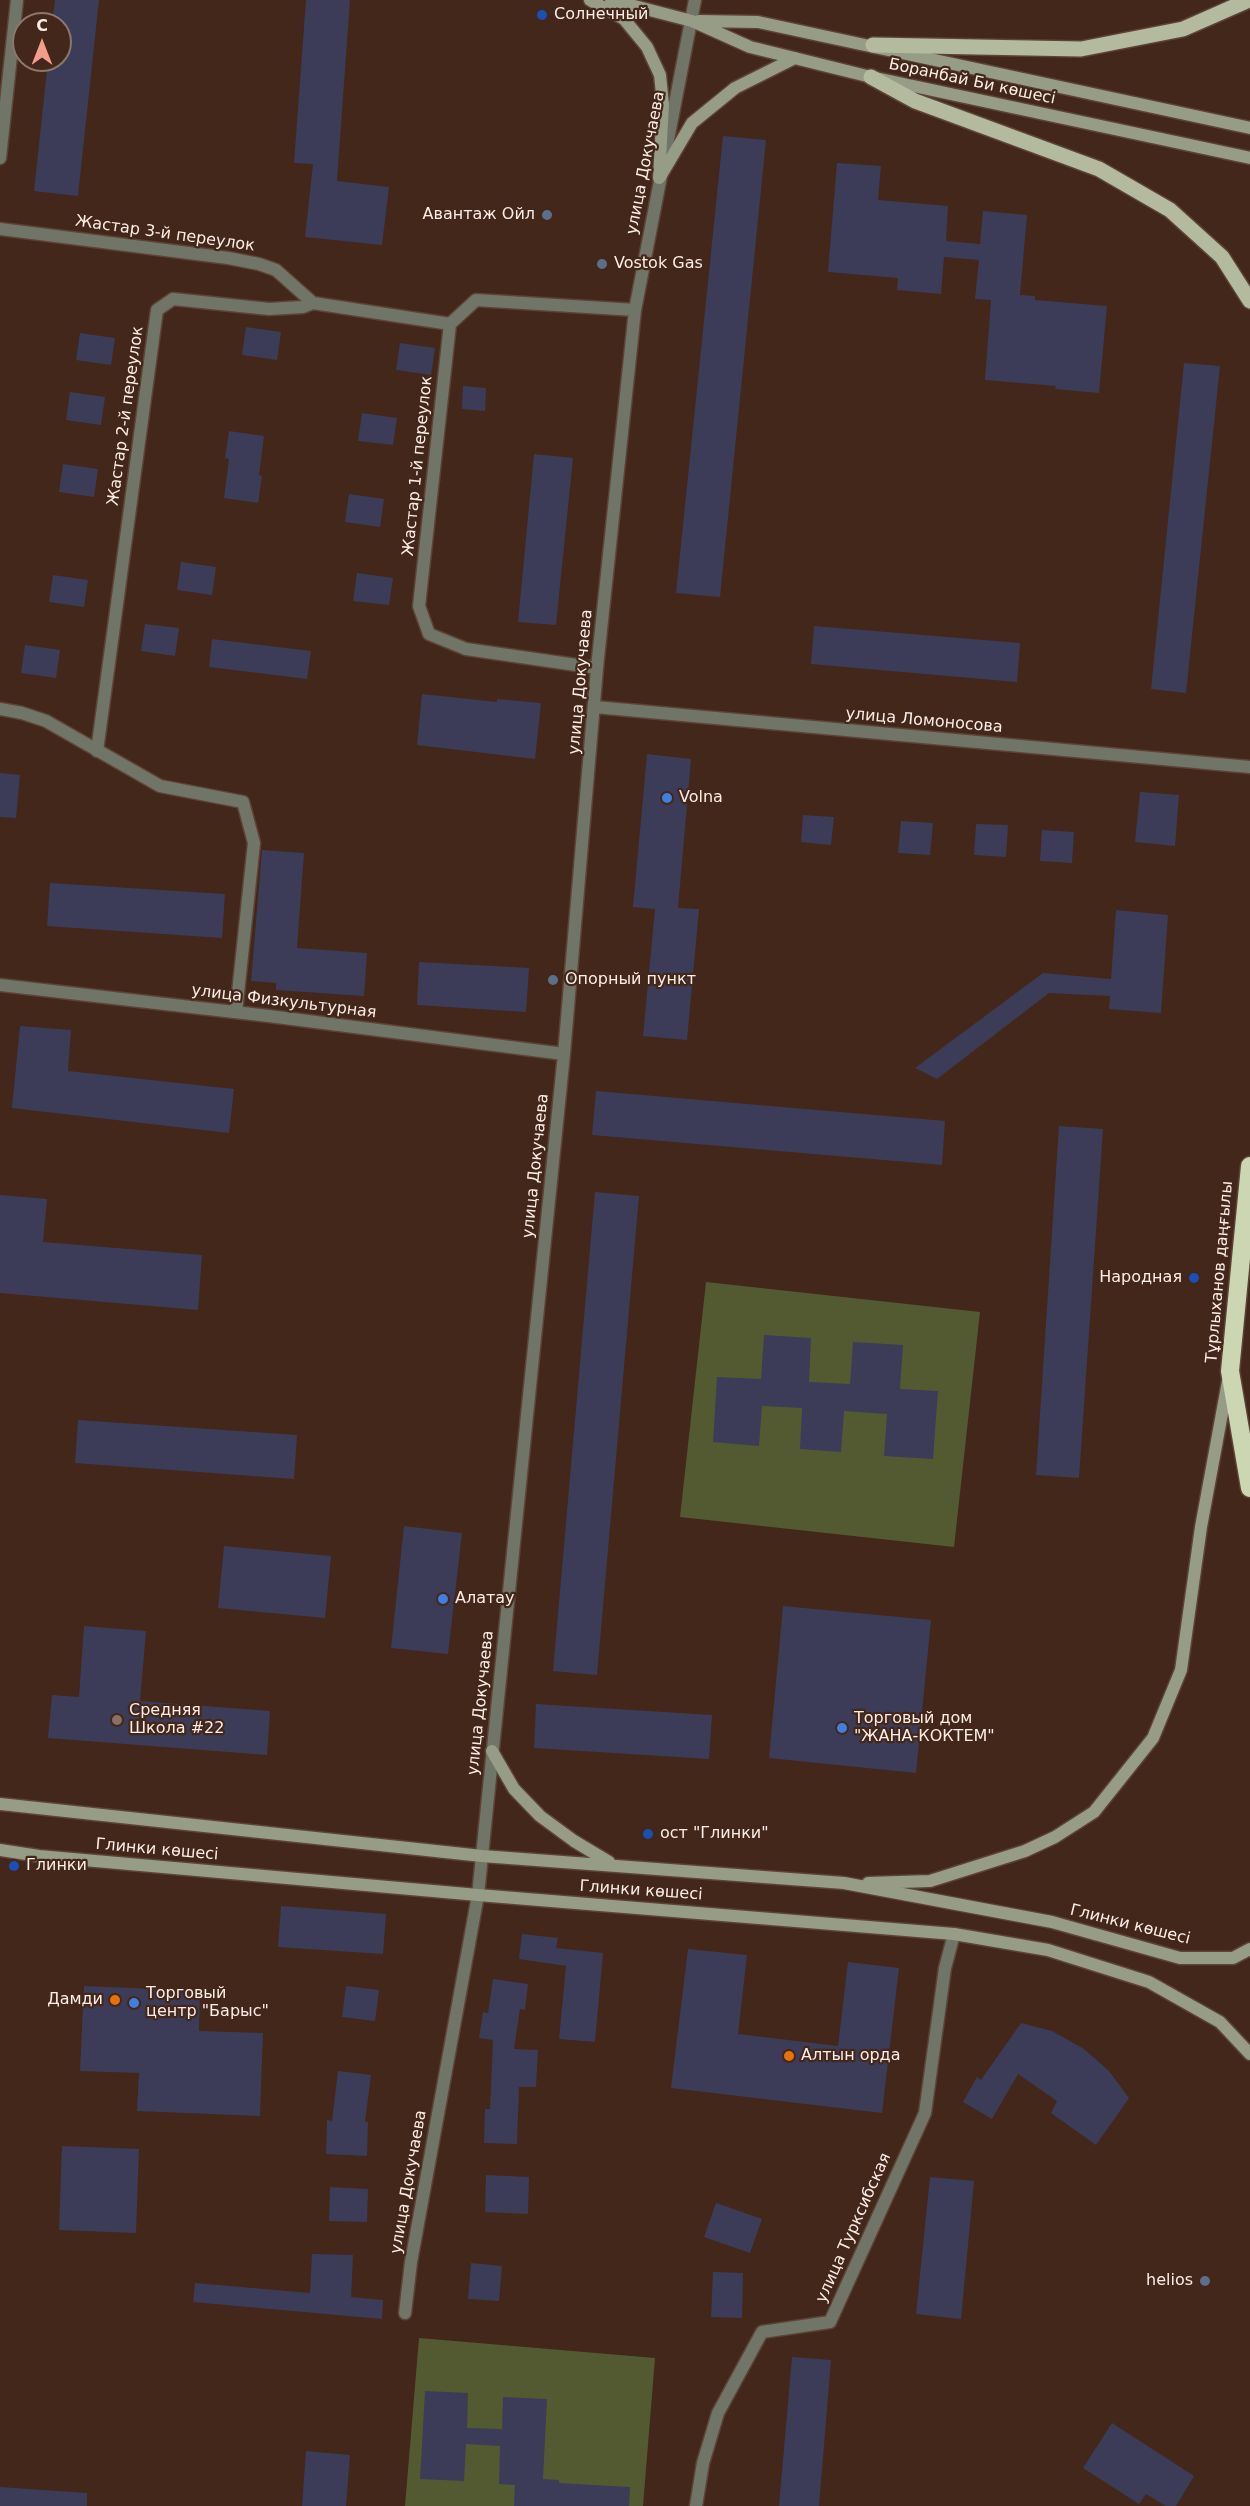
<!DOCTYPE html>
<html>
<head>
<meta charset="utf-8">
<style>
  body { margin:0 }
  #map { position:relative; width:1250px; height:2506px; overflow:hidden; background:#43271a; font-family:"DejaVu Sans",sans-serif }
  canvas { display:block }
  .north { position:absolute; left:12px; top:12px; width:60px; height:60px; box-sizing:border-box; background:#43271a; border:2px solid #8d766c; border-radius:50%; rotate:0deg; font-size:16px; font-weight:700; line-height:24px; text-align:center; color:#fcece6 }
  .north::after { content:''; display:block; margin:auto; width:21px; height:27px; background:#f49d8b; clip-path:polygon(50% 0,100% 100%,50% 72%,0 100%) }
</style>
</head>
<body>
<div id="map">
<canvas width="1250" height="2506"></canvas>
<div class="north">С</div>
</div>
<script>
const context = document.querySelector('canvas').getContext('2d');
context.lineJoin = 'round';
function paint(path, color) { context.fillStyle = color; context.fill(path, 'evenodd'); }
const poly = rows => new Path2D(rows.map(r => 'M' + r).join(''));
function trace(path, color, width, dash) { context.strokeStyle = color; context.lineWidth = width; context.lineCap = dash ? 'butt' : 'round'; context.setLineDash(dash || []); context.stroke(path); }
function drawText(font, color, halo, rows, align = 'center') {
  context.font = font + ' "DejaVu Sans",sans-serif'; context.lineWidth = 4.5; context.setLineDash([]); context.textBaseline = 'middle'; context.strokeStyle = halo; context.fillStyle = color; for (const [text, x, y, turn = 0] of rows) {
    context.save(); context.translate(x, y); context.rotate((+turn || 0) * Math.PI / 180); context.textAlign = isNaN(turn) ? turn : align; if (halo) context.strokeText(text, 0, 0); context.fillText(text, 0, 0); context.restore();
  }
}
const green = poly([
  [706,1282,980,1312,954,1547,680,1517],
  [419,2338,655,2358,643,2506,405,2506]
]);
const building = poly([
  [55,0,99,0,78,196,34,191,48,60,60,60,60,24,52,24],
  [306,0,350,0,337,181,389,187,382,245,305,237,313,164,294,163],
  [723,136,766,140,720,597,676,593],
  [837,163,881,166,878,200,948,206,946,241,980,244,983,211,1027,215,1020,295,1035,296,1035,300,1107,306,1099,393,1055,389,1056,386,985,380,991,300,975,299,979,260,944,257,941,294,897,290,898,278,828,272],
  [246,327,281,332,277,360,242,355],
  [80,333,115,338,111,365,76,360],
  [400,343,435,348,431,375,396,370],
  [1184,363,1220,366,1186,693,1151,689],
  [463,386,486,388,485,411,462,409],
  [70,392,105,397,101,425,66,420],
  [362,413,397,418,393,445,358,441],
  [229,431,264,436,259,475,262,476,258,503,224,498,229,459,225,458],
  [534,454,573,458,556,625,518,622],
  [63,464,98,469,94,497,59,492],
  [349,494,384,499,380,527,345,522],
  [181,562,216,567,212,595,177,590],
  [357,573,393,578,389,605,353,601],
  [53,575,88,580,84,607,49,602],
  [145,624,179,628,175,656,141,651],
  [814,626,1020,643,1017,682,811,664],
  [212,639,311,651,307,679,209,667],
  [25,645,60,650,56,678,21,673],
  [422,694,497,702,497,699,541,703,535,759,417,745],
  [647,754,691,759,678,908,699,909,687,1040,643,1036,655,909,633,907],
  [0,773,20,775,16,818,0,817],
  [1140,792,1179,795,1175,846,1135,842],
  [803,815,834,817,831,845,801,842],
  [901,821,933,823,930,855,898,853],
  [976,824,1008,825,1006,857,974,855],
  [1042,830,1074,832,1072,863,1040,861],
  [262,850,304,853,297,948,367,953,364,996,276,990,276,983,251,981],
  [50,883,225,894,222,938,47,926],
  [1116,910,1168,915,1161,1013,1109,1009,1110,996,1049,993,937,1079,915,1068,1043,973,1111,979],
  [419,962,529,968,526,1012,417,1005],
  [20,1026,71,1030,68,1071,234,1089,229,1133,12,1108],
  [596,1091,945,1121,942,1165,592,1135],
  [1059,1126,1103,1129,1079,1478,1036,1475],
  [595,1192,639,1196,597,1675,553,1671],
  [0,1195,47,1199,43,1242,202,1255,198,1310,0,1293],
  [764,1335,811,1338,809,1382,850,1384,853,1342,903,1345,900,1389,938,1391,933,1459,884,1456,887,1414,844,1411,841,1452,800,1449,802,1408,762,1406,759,1446,713,1442,717,1377,761,1379],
  [78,1420,297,1435,294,1479,75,1463],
  [404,1526,462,1533,448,1654,391,1648],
  [224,1546,331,1556,325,1618,218,1608],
  [783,1606,931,1620,916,1773,769,1758],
  [84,1626,146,1631,140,1701,270,1711,267,1755,48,1738,52,1695,79,1697],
  [536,1704,712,1715,709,1759,534,1748],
  [281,1906,386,1914,383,1954,278,1947],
  [522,1934,558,1938,556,1948,603,1953,595,2042,559,2039,566,1966,519,1959],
  [688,1949,747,1955,738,2034,838,2046,848,1962,899,1968,882,2113,671,2088],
  [493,1979,528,1984,525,2010,520,2009,514,2049,538,2050,536,2087,519,2087,517,2144,484,2143,485,2109,490,2109,493,2040,479,2038,483,2012,488,2013],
  [84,1986,200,1991,199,2031,263,2033,260,2116,137,2111,139,2073,80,2071],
  [346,1986,379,1990,375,2021,342,2017],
  [1021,2023,1052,2031,1084,2049,1109,2071,1129,2098,1096,2145,1051,2113,1057,2101,1018,2074,992,2119,963,2102,977,2077,981,2080],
  [338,2071,371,2075,365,2122,368,2122,367,2156,326,2154,327,2120,332,2121],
  [62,2146,139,2149,136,2233,59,2230],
  [486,2175,529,2177,528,2214,485,2212],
  [930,2177,974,2181,961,2319,916,2314],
  [330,2187,368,2189,367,2222,329,2221],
  [716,2203,762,2219,750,2253,704,2237],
  [312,2254,353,2255,351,2297,383,2300,382,2319,193,2302,195,2283,310,2293],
  [471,2263,502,2266,499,2301,468,2299],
  [713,2272,743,2273,742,2318,711,2317],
  [792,2357,831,2360,819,2506,779,2506],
  [425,2391,468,2393,467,2428,502,2429,503,2397,547,2399,543,2479,559,2480,559,2483,630,2487,629,2506,514,2506,515,2485,499,2484,500,2446,466,2444,464,2481,420,2479],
  [1112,2423,1194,2476,1176,2506,1166,2506,1146,2494,1139,2504,1083,2468],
  [306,2451,350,2455,346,2506,302,2506],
  [0,2487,87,2493,87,2506,0,2506]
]);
const street = poly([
  [0,158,17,0],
  [0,229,228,258,259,264,276,270,313,303],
  [597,668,466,649,429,634,419,606,450,324,476,300,635,310],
  [595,707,1250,767],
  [0,709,22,713,46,721,160,786,243,802,254,843,236,1012],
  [97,751,157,310,173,299,269,309,303,307,313,303,450,324],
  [0,985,269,1016,564,1054],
  [405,2313,411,2262,478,1895,564,1054,597,668,635,310,695,0],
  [696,2506,703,2463,718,2413,762,2332,830,2322,925,2113,945,1968,954,1934]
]);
const secondary = poly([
  [590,0,624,19,647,47,660,75,663,104,659,178],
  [611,0,692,21,750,47,871,77,1250,158],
  [699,21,758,22,1250,128],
  [660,177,692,123,735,88,795,58],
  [492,1751,514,1789,540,1816,574,1841,609,1862],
  [0,1804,482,1856,844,1883,1052,1922,1180,1958,1233,1958,1250,1949],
  [0,1850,39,1856,478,1895,954,1934,1048,1950,1149,1982,1220,2022,1250,2054],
  [868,1883,930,1881,1025,1851,1055,1837,1094,1812,1153,1738,1181,1670,1201,1527,1228,1381]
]);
const primary = poly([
  [873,45,1081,49,1183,29,1249,0],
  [871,77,915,101,1099,169,1170,210,1222,257,1250,301]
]);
const highway = poly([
  [1250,1166,1230,1371,1250,1488]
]);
const markers = [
  [542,15,6,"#1a4fb4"],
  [547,215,6,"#5c6f8a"],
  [602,264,6,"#5c6f8a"],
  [667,798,6,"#3f7fe0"],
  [553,980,6,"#5c6f8a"],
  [1194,1278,6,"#1a4fb4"],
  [443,1599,6,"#3f7fe0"],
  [117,1720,6,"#8d6e63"],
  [842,1728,6,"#3f7fe0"],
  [648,1834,6,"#1a4fb4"],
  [14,1866,6,"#1a4fb4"],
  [115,2000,6,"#e8710a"],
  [134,2003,6,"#3f7fe0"],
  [789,2056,6,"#e8710a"],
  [1205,2281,6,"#5c6f8a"]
];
const poiNames = [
  ["Солнечный",554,15],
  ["Авантаж Ойл",535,215,"right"],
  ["Vostok Gas",614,264],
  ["Volna",679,798],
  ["Опорный пункт",565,980],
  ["Народная",1182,1278,"right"],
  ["Алатау",455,1599],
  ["Средняя",129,1711],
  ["Школа #22",129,1729],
  ["Торговый дом",854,1719],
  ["\"ЖАНА-КОКТЕМ\"",854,1737],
  ["ост \"Глинки\"",660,1834],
  ["Глинки",26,1866],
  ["Торговый",146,1994],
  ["центр \"Барыс\"",146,2012],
  ["Дамди",103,2000,"right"],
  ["Алтын орда",801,2056],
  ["helios",1193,2281,"right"]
];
const streetNames = [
  ["Боранбай Би көшесі",972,82,12],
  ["улица Докучаева",646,163,-79],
  ["Жастар 3-й переулок",165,234,8],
  ["Жастар 2-й переулок",126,416,-82],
  ["Жастар 1-й переулок",418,466,-84],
  ["улица Докучаева",581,682,-85],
  ["улица Ломоносова",924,721,5],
  ["улица Физкультурная",284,1002,7],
  ["улица Докучаева",536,1166,-84],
  ["Тұрлыханов даңғылы",1220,1272,-85],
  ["улица Докучаева",481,1703,-84],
  ["Глинки көшесі",157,1850,5],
  ["Глинки көшесі",641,1891,4],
  ["Глинки көшесі",1130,1925,14],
  ["улица Докучаева",409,2182,-80],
  ["улица Турксибская",854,2228,-66]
];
paint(green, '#535a31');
paint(building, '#3c3c58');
trace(street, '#5d4337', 15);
trace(secondary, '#5d4337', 15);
trace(primary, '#5d4337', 18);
trace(highway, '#5d4337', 21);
trace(street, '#717567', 12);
trace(secondary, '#969c86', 12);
trace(primary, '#b3ba9d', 15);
trace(highway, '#cdd6b3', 18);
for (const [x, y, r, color] of markers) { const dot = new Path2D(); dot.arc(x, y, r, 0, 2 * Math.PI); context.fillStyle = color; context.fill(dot); trace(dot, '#43271a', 2); }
drawText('16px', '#fcece6', '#43271a', poiNames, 'left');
drawText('16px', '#fcece6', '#43271a', streetNames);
</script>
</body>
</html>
